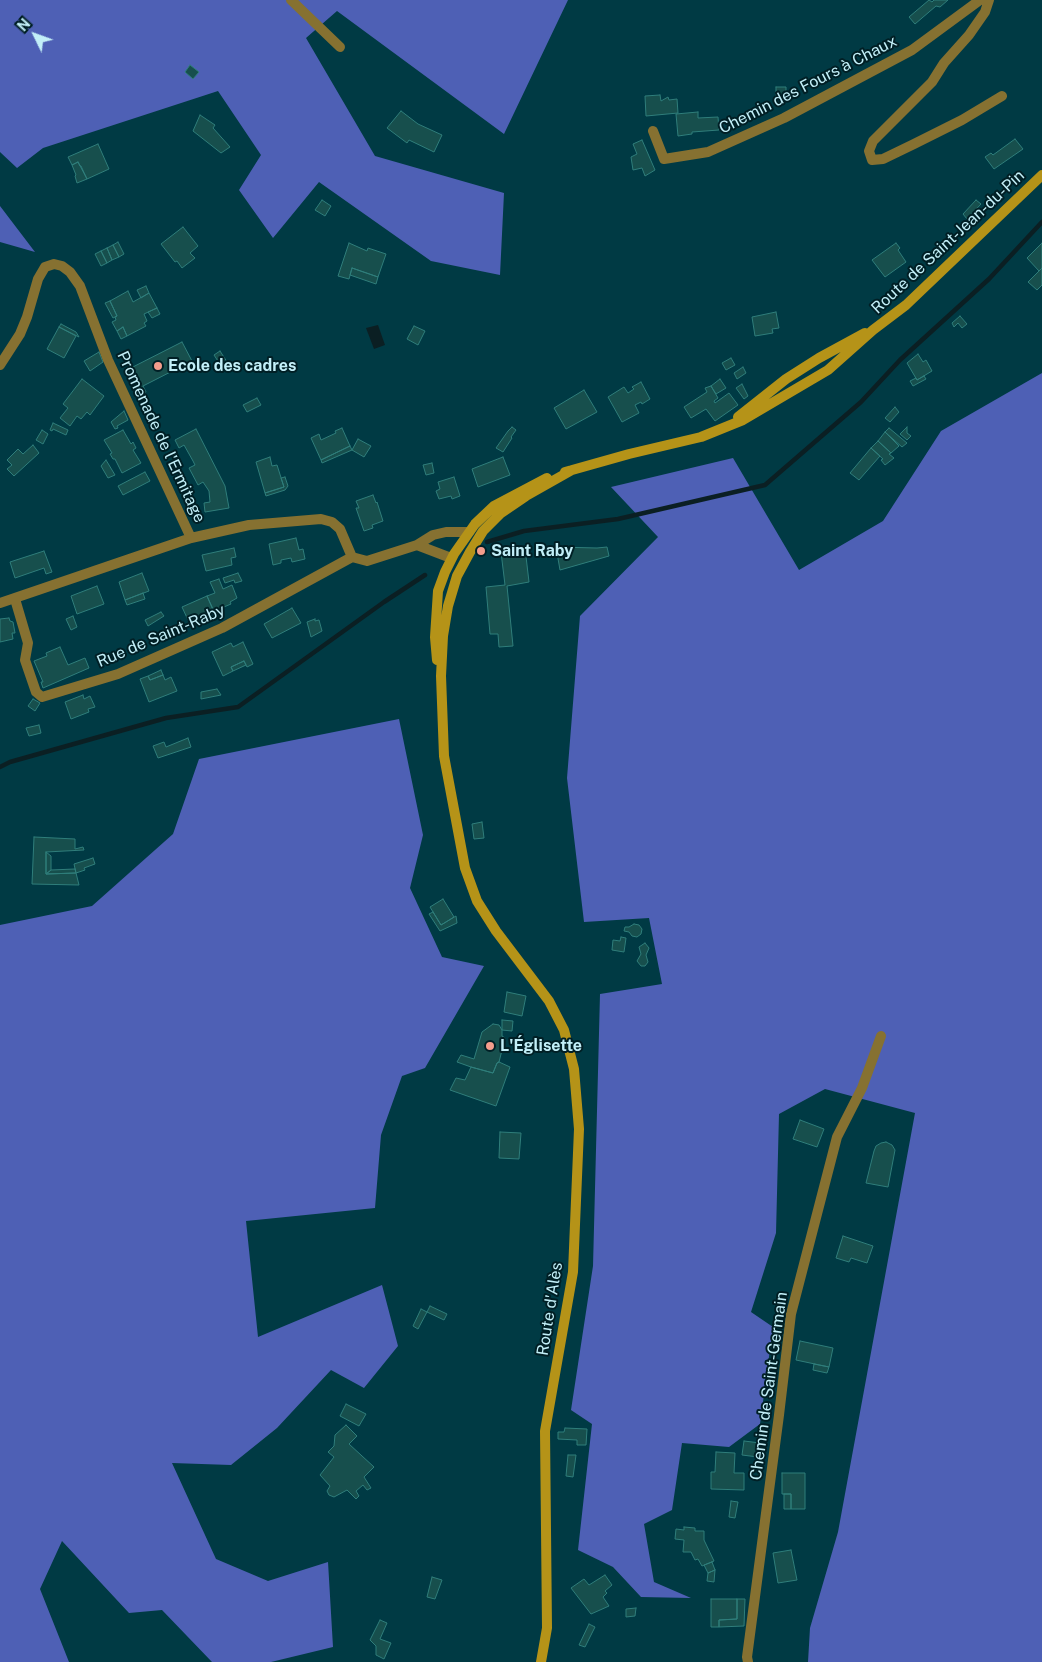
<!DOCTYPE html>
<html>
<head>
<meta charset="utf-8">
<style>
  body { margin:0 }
  #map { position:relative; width:1042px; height:1662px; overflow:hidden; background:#003a44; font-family:"Public Sans",sans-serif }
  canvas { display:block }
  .north { position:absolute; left:10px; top:10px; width:50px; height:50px; -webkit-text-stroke:4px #001f25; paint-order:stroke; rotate:312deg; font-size:14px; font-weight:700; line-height:20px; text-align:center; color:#c2eff8 }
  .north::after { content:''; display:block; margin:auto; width:18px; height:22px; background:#c2eff8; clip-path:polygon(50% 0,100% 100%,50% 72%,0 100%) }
</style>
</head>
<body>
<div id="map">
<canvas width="1042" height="1662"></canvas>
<div class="north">N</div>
</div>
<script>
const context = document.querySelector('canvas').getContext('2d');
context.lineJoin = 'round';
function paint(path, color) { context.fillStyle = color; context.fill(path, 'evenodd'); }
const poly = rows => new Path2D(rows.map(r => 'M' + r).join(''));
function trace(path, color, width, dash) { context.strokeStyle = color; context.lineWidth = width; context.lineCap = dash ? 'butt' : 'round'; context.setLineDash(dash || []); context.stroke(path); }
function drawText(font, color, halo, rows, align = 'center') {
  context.font = font + ' "Public Sans",sans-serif'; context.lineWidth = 4; context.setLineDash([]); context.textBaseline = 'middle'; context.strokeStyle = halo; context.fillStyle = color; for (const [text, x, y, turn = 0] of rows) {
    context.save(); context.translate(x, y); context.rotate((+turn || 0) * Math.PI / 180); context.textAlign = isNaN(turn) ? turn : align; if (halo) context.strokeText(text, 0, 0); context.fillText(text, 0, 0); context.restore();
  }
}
const forest = poly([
  [0,0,568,0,504,134,337,11,306,38,375,156,504,193,500,275,431,261,319,182,273,238,239,190,261,155,218,91,43,148,17,168,0,152],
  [0,206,35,252,0,242],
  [1042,373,1042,1662,808,1662,810,1628,838,1532,915,1113,825,1089,779,1114,776,1233,751,1312,773,1327,760,1424,729,1447,682,1443,672,1510,644,1524,654,1582,691,1598,641,1597,613,1567,578,1550,592,1424,571,1410,593,1266,600,994,662,984,649,918,584,922,567,778,580,616,658,537,611,487,733,458,799,570,883,521,941,431],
  [399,719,423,835,410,888,442,957,484,966,425,1068,402,1076,381,1135,375,1208,246,1221,258,1337,382,1285,398,1346,364,1388,331,1370,277,1428,231,1465,172,1463,216,1559,268,1581,328,1562,333,1647,271,1662,212,1662,162,1610,129,1613,62,1541,40,1589,69,1662,0,1662,0,925,92,906,173,834,199,759]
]);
const water = poly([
  [378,325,385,345,374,349,366,328]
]);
const stream = poly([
  [487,542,524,531,618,519,765,485,861,402,900,360,989,279,1042,222],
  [0,767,10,762,166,718,238,707,384,602,425,575]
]);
const building = poly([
  [929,0,932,2,934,0,948,0,940,7,936,6,915,24,909,17,929,0],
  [190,65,199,72,193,79,185,72,190,65],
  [776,87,786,87,786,97,776,97,776,87],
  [660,95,661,101,668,97,669,100,677,99,678,113,646,116,645,96,660,95],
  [401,111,418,124,442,135,434,152,409,140,407,143,387,128,401,111],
  [698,112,698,118,718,117,719,130,692,132,692,134,678,136,676,114,698,112],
  [200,115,215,125,213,128,230,147,221,153,193,131,200,115],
  [1015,139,1023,149,994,169,985,157,991,153,993,155,1015,139],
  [642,140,655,170,645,176,642,168,633,170,631,157,637,154,633,144,642,140],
  [98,144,109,169,87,179,81,166,80,166,78,162,72,165,68,157,98,144],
  [78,162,87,179,77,183,75,176,76,175,72,165,78,162],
  [322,200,331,206,325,216,315,210,322,200],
  [976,200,981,204,967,219,963,214,976,200],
  [183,227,198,246,190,253,195,258,182,268,177,261,175,262,161,244,183,227],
  [118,242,124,254,119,257,113,245,118,242],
  [349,243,367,251,368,248,386,254,378,277,352,268,349,279,338,276,349,243],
  [896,243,900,248,898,250,906,262,885,277,872,260,896,243],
  [1042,243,1042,268,1039,271,1027,258,1042,243],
  [113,245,119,257,112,260,107,248,113,245],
  [107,248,112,260,107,263,101,251,107,248],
  [101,251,107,263,101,266,95,254,101,251],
  [352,268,378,277,376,284,350,275,352,268],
  [1042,268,1042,285,1037,290,1028,282,1042,268],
  [146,286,149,293,141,298,137,290,146,286],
  [128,291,133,302,149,293,157,308,144,314,147,321,144,323,146,326,127,336,123,327,117,331,112,322,116,320,115,317,117,316,110,301,128,291],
  [110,301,117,316,113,318,105,303,110,301],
  [157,308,160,314,152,318,148,312,157,308],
  [776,312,779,328,772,329,773,333,755,336,752,317,776,312],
  [960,316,967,324,962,328,958,323,954,327,952,323,960,316],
  [61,324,76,332,79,337,59,327,61,324],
  [414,326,425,331,418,345,407,339,414,326],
  [59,327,76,336,64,358,47,349,59,327],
  [123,327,127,336,121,339,117,331,123,327],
  [182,342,192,361,143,386,146,392,138,396,125,371,182,342],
  [220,351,229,365,223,369,214,355,220,351],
  [99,352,103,362,90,371,84,361,99,352],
  [918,354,923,362,926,360,932,371,917,380,907,363,918,354],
  [731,358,735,365,726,370,722,363,731,358],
  [743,367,746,373,737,379,734,373,743,367],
  [924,376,926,379,913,386,910,381,916,378,917,380,924,376],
  [82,379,104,396,90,415,87,412,81,419,77,416,70,426,60,418,68,408,63,404,82,379],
  [720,379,726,388,716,394,711,386,720,379],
  [641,382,650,399,642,404,641,402,635,405,639,413,622,422,608,397,624,387,628,393,634,389,632,387,641,382],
  [742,384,748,396,744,399,736,388,742,384],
  [711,386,718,398,714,401,715,403,729,393,738,405,715,421,706,409,691,418,684,407,707,392,705,388,711,386],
  [584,390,597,412,566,429,554,408,584,390],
  [257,398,261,405,247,412,243,405,257,398],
  [895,407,899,412,890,422,885,418,895,407],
  [124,411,128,420,117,426,118,428,115,429,111,422,124,411],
  [53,423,68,430,66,435,53,429,52,431,50,430,53,423],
  [512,427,516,430,511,437,512,438,503,452,496,448,508,431,512,427],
  [907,427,907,433,911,436,907,440,900,434,907,427],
  [342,428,350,446,321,460,311,438,319,434,321,440,336,433,335,431,342,428],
  [889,428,907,443,902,447,885,432,889,428],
  [196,429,225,486,229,508,205,512,204,503,210,502,209,491,203,482,198,485,189,468,195,465,193,461,184,445,179,448,175,440,196,429],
  [42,430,48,434,43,444,36,440,42,430],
  [123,430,131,444,133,442,136,448,133,450,141,463,122,473,115,459,113,459,110,454,112,453,104,440,123,430],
  [885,432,899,446,891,453,878,441,885,432],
  [358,439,371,446,364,457,352,450,358,439],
  [878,441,891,453,889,454,894,458,885,465,881,460,883,459,871,448,878,441],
  [33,445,39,453,14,476,7,469,12,465,7,460,18,449,23,454,33,445],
  [350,446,352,450,322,463,321,460,350,446],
  [871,448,880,456,859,480,850,473,871,448],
  [270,457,272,466,277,465,284,487,265,493,256,462,270,457],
  [503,457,510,475,478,487,472,469,503,457],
  [106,460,115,475,108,478,101,466,106,460],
  [432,463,434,473,426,475,423,465,432,463],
  [145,472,150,481,123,495,118,486,145,472],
  [285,477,288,486,285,490,266,496,265,493,284,487,281,478,285,477],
  [454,477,460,496,452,499,451,496,439,499,436,491,440,489,438,482,454,477],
  [373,495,376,503,377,502,383,521,372,525,373,528,364,531,356,508,359,508,356,501,373,495],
  [296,538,299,550,303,549,305,559,292,562,291,558,281,560,281,563,273,565,269,544,296,538],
  [556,547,597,548,607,547,609,556,560,570,556,547],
  [234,548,236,557,231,558,232,565,206,571,202,555,234,548],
  [525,548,529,582,507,586,513,646,499,647,498,634,490,634,486,587,505,585,501,552,525,548],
  [44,551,52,572,46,574,44,568,15,578,10,562,44,551],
  [142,573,149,591,125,600,119,582,142,573],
  [238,573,242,581,235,583,234,580,225,583,223,578,238,573],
  [219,579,223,589,232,585,237,598,230,602,231,604,219,609,220,613,215,615,207,596,215,593,210,582,219,579],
  [97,586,104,604,77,614,71,596,97,586],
  [143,593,145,599,127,605,125,600,143,593],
  [207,596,214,611,196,619,195,617,188,620,182,607,207,596],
  [292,608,301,623,272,638,264,624,292,608],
  [161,612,164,616,148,626,145,620,161,612],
  [73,616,77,627,71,630,66,619,73,616],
  [9,618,10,621,13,622,15,633,12,633,13,639,0,642,0,619,9,618],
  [315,619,315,621,319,620,322,631,311,637,307,622,315,619],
  [243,642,253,664,247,667,244,661,231,667,233,671,223,676,212,652,231,643,233,647,243,642],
  [60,647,68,665,85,658,89,668,43,688,41,682,43,682,34,661,47,656,46,653,60,647],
  [244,661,246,665,233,671,231,667,244,661],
  [161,670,163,675,150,680,148,676,161,670],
  [163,675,165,680,171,677,177,691,149,702,140,679,148,676,150,680,163,675],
  [217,689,221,695,201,699,201,692,217,689],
  [83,695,84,699,90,696,95,707,88,709,89,712,71,719,65,702,83,695],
  [33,699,40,703,35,711,28,706,33,699],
  [39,725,41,733,29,736,26,728,39,725],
  [188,738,191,747,158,758,153,746,164,742,166,747,188,738],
  [482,822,484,838,474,839,472,824,482,822],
  [34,837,75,839,75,849,83,847,84,850,46,852,46,874,76,873,79,885,32,884,34,837],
  [46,852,51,856,51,870,46,874,46,852],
  [93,858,95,864,84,868,85,870,76,873,74,864,93,858],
  [75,869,76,873,46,874,51,870,75,869],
  [443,899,454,917,441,925,430,907,443,899],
  [433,912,441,925,456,916,457,923,440,931,429,914,433,912],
  [634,924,639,925,642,929,641,934,637,937,632,936,629,932,624,931,625,927,629,927,634,924],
  [621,937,626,938,624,952,612,950,613,940,620,941,621,937],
  [645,943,649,948,646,955,648,962,645,966,641,966,637,961,641,954,639,947,645,943],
  [507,992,526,996,522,1016,504,1012,507,992],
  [502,1020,513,1021,512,1031,502,1030,502,1020],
  [493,1024,499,1025,502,1030,502,1036,505,1038,499,1062,497,1063,493,1073,471,1067,457,1062,461,1055,474,1059,482,1032,493,1024],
  [499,1062,510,1067,496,1106,450,1090,456,1078,465,1080,471,1067,493,1073,497,1063,499,1062],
  [800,1120,824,1129,817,1147,793,1139,800,1120],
  [500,1132,521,1133,519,1159,499,1158,500,1132],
  [886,1142,892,1145,895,1150,888,1187,866,1183,874,1151,876,1146,881,1143,886,1142],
  [843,1236,873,1246,867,1263,851,1258,849,1262,836,1258,843,1236],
  [430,1306,447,1314,444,1320,427,1312,430,1306],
  [421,1309,427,1312,418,1329,413,1326,421,1309],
  [800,1341,833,1348,829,1367,796,1360,800,1341],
  [814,1364,829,1367,827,1373,813,1370,814,1364],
  [346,1404,366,1414,359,1426,340,1416,346,1404],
  [346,1425,357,1436,349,1444,374,1467,364,1477,371,1488,367,1490,363,1485,356,1491,359,1496,356,1499,347,1490,334,1497,329,1495,327,1491,330,1486,320,1475,334,1457,328,1452,334,1446,335,1435,346,1425],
  [565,1428,587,1429,586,1445,577,1445,577,1440,558,1439,558,1432,564,1432,565,1428],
  [744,1441,760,1443,758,1457,742,1455,744,1441],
  [716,1452,735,1453,734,1473,744,1473,744,1490,711,1489,711,1472,715,1472,716,1452],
  [568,1455,576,1455,573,1477,566,1476,568,1455],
  [782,1473,805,1473,805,1509,791,1509,791,1494,782,1494,782,1473],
  [784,1494,791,1494,791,1509,784,1509,784,1494],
  [731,1501,738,1502,735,1518,729,1517,731,1501],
  [684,1527,695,1528,695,1531,704,1531,704,1540,714,1561,702,1566,698,1559,695,1560,691,1552,683,1552,684,1540,675,1539,676,1529,684,1530,684,1527],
  [791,1550,797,1580,778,1583,773,1553,791,1550],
  [712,1562,715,1570,708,1573,704,1565,712,1562],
  [715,1570,714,1582,707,1581,708,1573,715,1570],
  [605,1575,612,1585,605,1591,607,1593,603,1597,609,1606,591,1614,571,1588,584,1579,589,1585,605,1575],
  [432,1577,442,1580,435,1599,427,1597,432,1577],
  [711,1599,737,1599,737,1619,719,1620,719,1627,711,1627,711,1599],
  [737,1599,745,1599,744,1626,719,1627,719,1620,737,1619,737,1599],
  [636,1608,635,1616,626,1617,626,1609,636,1608],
  [380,1620,387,1623,380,1639,391,1643,384,1659,376,1655,376,1646,370,1640,380,1620],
  [589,1624,595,1627,585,1647,579,1645,589,1624]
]);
const minor = poly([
  [291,0,340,47],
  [989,0,985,12,969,35,944,63,932,82,873,141,869,151,872,160,883,159,914,144,962,120,1002,96],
  [653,131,664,159,708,152,784,118,912,50,980,0],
  [0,365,20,334,27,317,38,279,45,267,54,264,62,266,70,272,80,286,108,360,191,538,249,525,321,519,332,522,340,529,352,557,367,561,417,545,433,535,446,532,469,532],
  [417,545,451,558],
  [15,599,28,643,25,660,36,692,42,697,118,674,222,628,352,557],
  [0,603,191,538],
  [748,1662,747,1657,779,1415,791,1314,837,1137,862,1088,881,1036]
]);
const secondary = poly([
  [738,417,786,379,819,358,865,333],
  [565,472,629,454,701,437,743,420,828,370,873,330,906,305,1042,175],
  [437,660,435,637,438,591,445,572,454,554,475,524,494,506,547,478],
  [541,1662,547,1628,545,1431,573,1272,579,1129,574,1069,564,1030,549,1001,496,931,477,901,465,868,444,756,441,676,443,636,448,606,457,576,470,552,483,531,501,513,526,496,572,470]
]);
const markers = [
  [158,366,5,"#f49d8c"],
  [481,551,5,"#f49d8c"],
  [490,1046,5,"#f49d8c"]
];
const streetNames = [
  ["Chemin des Fours à Chaux",808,85,-27],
  ["Route de Saint-Jean-du-Pin",948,242,-43],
  ["Promenade de l'Ermitage",161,437,65],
  ["Rue de Saint-Raby",161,636,-23],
  ["Route d'Alès",550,1309,-81],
  ["Chemin de Saint-Germain",769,1386,-82]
];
const poiNames = [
  ["Ecole des cadres",168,366],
  ["Saint Raby",491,551],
  ["L'Églisette",500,1046]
];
paint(forest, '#4e60b5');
paint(water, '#0b1f23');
trace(stream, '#0b1f23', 4.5);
paint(building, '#174f4d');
trace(building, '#2f7e7b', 1);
trace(minor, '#867131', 10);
trace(secondary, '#b59318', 10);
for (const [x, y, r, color] of markers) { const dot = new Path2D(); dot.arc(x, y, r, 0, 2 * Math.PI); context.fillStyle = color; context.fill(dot); trace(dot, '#001f25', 2); }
drawText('16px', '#c2eff8', '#001f25', streetNames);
drawText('bold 16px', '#c2eff8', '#001f25', poiNames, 'left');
</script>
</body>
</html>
